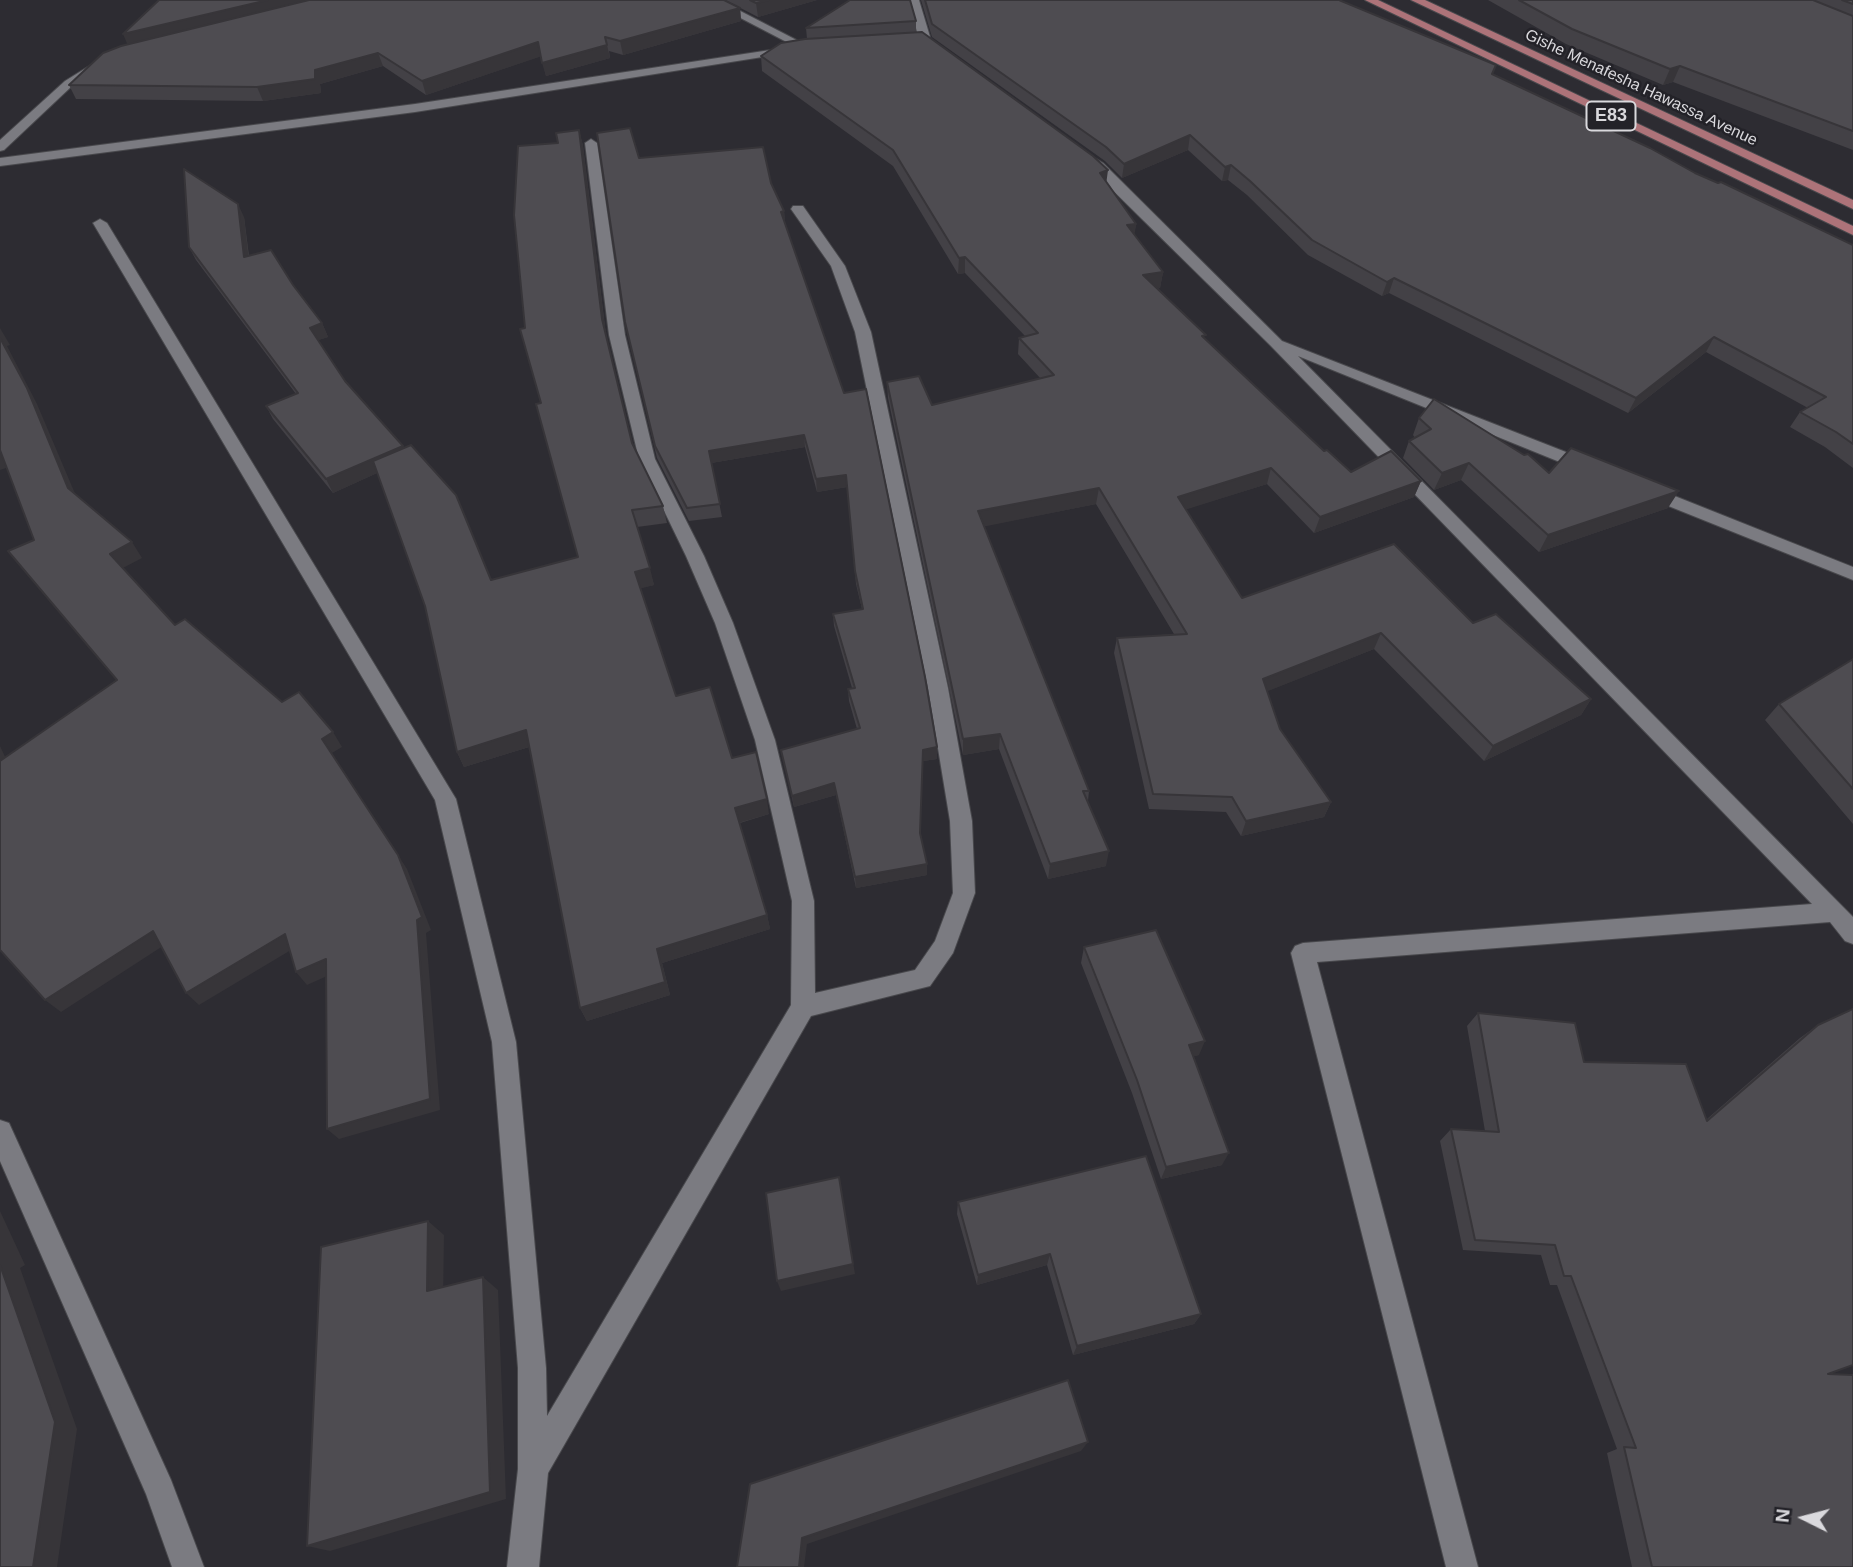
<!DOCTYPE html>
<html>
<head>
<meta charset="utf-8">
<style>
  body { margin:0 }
  #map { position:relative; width:1853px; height:1567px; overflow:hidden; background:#2d2c32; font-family:Arial,sans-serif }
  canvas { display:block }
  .north { position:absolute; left:1769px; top:1483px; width:70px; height:70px; -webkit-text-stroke:5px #232228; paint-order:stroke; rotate:276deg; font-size:19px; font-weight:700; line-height:28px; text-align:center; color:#dad9dd }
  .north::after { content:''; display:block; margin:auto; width:24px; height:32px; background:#dad9dd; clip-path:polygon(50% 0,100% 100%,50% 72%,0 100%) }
</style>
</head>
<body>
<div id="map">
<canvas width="1853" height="1567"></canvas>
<div class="north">N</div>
</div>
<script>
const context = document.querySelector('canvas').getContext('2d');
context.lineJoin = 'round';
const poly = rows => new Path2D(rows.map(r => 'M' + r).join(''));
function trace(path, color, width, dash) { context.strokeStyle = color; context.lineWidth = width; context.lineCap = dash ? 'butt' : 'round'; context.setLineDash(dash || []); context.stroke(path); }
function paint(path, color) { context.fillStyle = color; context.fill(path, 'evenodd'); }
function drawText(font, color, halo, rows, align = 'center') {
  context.font = font + ' Arial,sans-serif'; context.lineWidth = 5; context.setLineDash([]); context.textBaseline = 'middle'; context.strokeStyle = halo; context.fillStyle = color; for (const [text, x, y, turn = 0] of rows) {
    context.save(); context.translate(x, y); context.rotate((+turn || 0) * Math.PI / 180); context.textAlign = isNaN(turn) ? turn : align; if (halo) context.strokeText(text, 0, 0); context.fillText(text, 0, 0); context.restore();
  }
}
const street = poly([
  [706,0,719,0,812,48,802,50,706,0],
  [909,0,919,0,931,40,929,42,919,40,909,0],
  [790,47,794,48,794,52,415,112,0,166,0,158,415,104,790,47],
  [94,63,104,65,73,85,4,150,0,151,0,140,65,81,94,63],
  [591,139,597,143,625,335,655,459,704,556,733,623,775,740,814,901,815,993,915,970,935,941,953,893,950,821,928,688,855,332,831,266,791,209,793,206,803,206,845,266,871,332,948,688,972,821,975,893,953,953,930,986,811,1016,548,1473,539,1567,507,1567,518,1469,518,1368,492,1042,435,800,93,223,100,219,107,223,456,799,516,1042,546,1368,547,1416,791,1005,792,901,755,740,715,623,686,556,639,459,609,335,585,143,591,139],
  [1085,152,1103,163,1282,341,1594,463,1596,467,1594,471,1582,471,1298,356,1853,917,1853,944,1845,941,1830,922,1317,962,1478,1567,1446,1567,1291,953,1295,946,1303,943,1812,904,1270,345,1081,159,1081,153,1085,152],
  [1647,485,1853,567,1853,580,1641,495,1638,491,1647,485],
  [0,1120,9,1123,171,1480,204,1567,172,1567,146,1494,0,1161,0,1120]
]);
const primary = poly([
  [1365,0,1378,0,1853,226,1853,235,1365,0],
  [1411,0,1425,0,1853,200,1853,209,1411,0]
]);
const wall = poly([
  [725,0,817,0,758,17],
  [921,0,1339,0,1695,173,1853,245,1853,468,1825,447,1790,427,1800,412,1808,408,1706,352,1628,413,1389,293,1382,296,1308,255,1247,195,1228,180,1222,181,1188,150,1122,178,1105,161,932,37],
  [1488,0,1853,0,1853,150,1673,82,1663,85,1566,44],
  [740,8,741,21,623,55,609,51,610,58,546,76,541,56,426,95,383,66,320,84,321,93,263,101,76,99,69,85],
  [916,21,916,32,1106,181,1136,224,1134,235,1163,272,1160,288,1157,289,1205,339,1324,451,1351,472,1421,481,1414,497,1314,533,1267,484,1186,509,1242,598,1473,623,1591,699,1581,715,1484,761,1374,649,1267,691,1280,729,1331,802,1324,817,1241,836,1226,812,1149,809,1114,653,1117,638,1174,634,1096,504,984,526,1089,791,1088,801,1106,866,1048,879,999,749,963,755,888,398,887,382,932,405,1041,379,1018,354,1019,338,1025,336,965,273,958,274,893,166,762,71,761,56,807,39,806,28],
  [579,130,583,146,606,335,632,443,663,506,667,523,637,527,654,585,640,588,676,696,732,758,769,814,740,823,767,915,770,929,662,963,670,995,587,1021,580,1008,529,747,464,767,457,752,425,606,377,473,333,493,273,419,266,406,296,394,196,260,189,247,244,217,249,256,293,285,322,323,328,337,318,340,345,381,404,448,491,580,578,557,541,403,525,328,558,143],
  [771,183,784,211,785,223,937,759,923,761,920,835,927,875,856,888,836,795,794,807,781,750,857,729,849,701,848,689,852,688,834,626,833,614,862,609,856,584,847,487,817,492,805,447,711,463,722,517,689,521,657,458,625,322],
  [1419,418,1549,473,1668,508,1539,552,1461,480,1434,490,1403,458,1409,441,1415,438,1413,435],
  [1853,659,1853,824,1765,720,1779,704],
  [1084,947,1199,1055,1193,1056,1222,1165,1161,1179,1132,1093,1081,963],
  [1478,1013,1707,1119,1800,1038,1818,1025,1828,1374,1853,1567,1632,1567,1607,1453,1617,1449,1557,1285,1550,1285,1541,1255,1463,1250,1440,1141,1451,1129,1485,1131,1467,1026],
  [958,1202,1201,1314,1194,1324,1073,1355,1047,1265,977,1285,957,1214]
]);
const shadedWall = poly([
  [268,0,329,0,129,48,123,34],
  [769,0,817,0,758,17,756,3],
  [740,8,741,21,623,55,620,41],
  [538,42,542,56,426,95,422,81],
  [607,45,610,58,546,76,542,63],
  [378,53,383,66,320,84,321,93,263,101,257,87],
  [1680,66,1673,82,1663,85,1670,69],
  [579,130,583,146,606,336,602,319],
  [1190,135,1188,150,1122,178,1124,164],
  [1231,165,1228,180,1222,181,1225,167],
  [1108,170,1106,185,1100,173],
  [238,204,244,217,250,270,244,257],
  [784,211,785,223,782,224,781,212],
  [1136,224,1134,240,1127,225],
  [965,257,965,273,958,274,959,258],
  [1163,272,1160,288,1140,291,1143,275],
  [1394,278,1389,293,1382,296,1387,282],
  [322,323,328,337,316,341,310,328],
  [0,328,10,345,7,346,37,404,79,503,68,488,0,338],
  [1714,337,1706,352,1628,413,1636,398],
  [804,435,805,447,711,463,709,451],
  [403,446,408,459,333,493,326,479],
  [0,450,1,450,12,466,0,470],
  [1469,463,1461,480,1434,490,1442,473],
  [1271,468,1267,484,1175,513,1178,497],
  [846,475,847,487,817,492,816,479],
  [1421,481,1414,497,1314,533,1320,517],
  [1099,488,1096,504,977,528,978,511],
  [1679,491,1668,508,1539,552,1548,535],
  [132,542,142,558,121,569,110,554],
  [650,568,654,585,639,589,635,572],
  [1381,633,1374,649,1258,695,1263,679],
  [1591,699,1581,715,1484,761,1493,746],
  [526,730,532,746,464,767,457,752],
  [333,732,342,747,332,753,322,739],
  [1000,734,999,749,963,755,963,739],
  [0,746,14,776,0,762],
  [937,747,937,759,923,761,923,750],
  [834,783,836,795,794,807,792,796],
  [767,799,769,814,738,823,735,808],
  [1331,802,1324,817,1241,836,1246,821],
  [1109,851,1106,866,1048,879,1050,864],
  [398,855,407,869,431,930,426,933,440,1110,339,1139,327,1129,417,920],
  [927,864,927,875,856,888,855,877],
  [767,915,770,929,662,963,670,995,587,1021,580,1008,657,949],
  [153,931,166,944,61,1012,45,1000],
  [285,934,296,947,199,1005,186,993],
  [326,959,336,972,307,985,296,972],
  [1205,1041,1199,1055,1183,1059,1189,1045],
  [1229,1153,1222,1165,1161,1179,1166,1167],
  [839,1177,855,1274,781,1291,777,1281],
  [0,1211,25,1265,20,1268,77,1429,57,1567,33,1567,0,1265],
  [428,1221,444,1235,443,1304,427,1291],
  [1050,1254,1047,1265,977,1285,978,1275],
  [483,1277,498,1290,506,1499,330,1551,307,1546],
  [1201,1314,1194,1324,1073,1355,1077,1346],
  [1088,1442,1081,1451,807,1544,804,1567,799,1567,802,1538]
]);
const building = poly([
  [159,0,268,0,123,34,159,0],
  [309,0,724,0,740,8,620,41,605,37,607,45,542,63,538,42,422,81,378,53,315,70,315,79,257,87,69,85,103,53,121,46,309,0],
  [750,0,769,0,756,3,750,0],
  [850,0,910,0,916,21,806,28,850,0],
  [925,0,1339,0,1496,65,1492,74,1650,148,1695,173,1718,183,1721,182,1853,245,1853,444,1836,432,1800,412,1826,397,1714,337,1636,398,1394,278,1387,282,1312,240,1250,181,1231,165,1225,167,1190,135,1124,164,1106,147,932,24,925,0],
  [1519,0,1813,0,1853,16,1853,131,1680,66,1670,69,1572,29,1519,0],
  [1842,0,1853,0,1853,4,1842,0],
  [922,32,1093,156,1108,170,1100,173,1136,224,1127,225,1163,272,1143,275,1206,335,1202,336,1324,451,1327,450,1351,472,1391,451,1421,481,1320,517,1271,468,1178,497,1242,598,1394,544,1473,623,1496,614,1591,699,1493,746,1381,633,1263,679,1280,729,1331,802,1246,821,1232,797,1153,794,1117,638,1187,634,1099,488,978,511,1089,791,1083,791,1109,851,1050,864,1000,734,963,739,887,382,919,376,932,405,1054,375,1019,338,1038,333,965,257,959,258,893,150,761,56,781,43,805,39,922,32],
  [630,128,639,158,763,147,771,183,784,211,781,212,844,393,866,389,925,677,937,747,923,750,920,833,927,864,855,877,834,783,792,796,781,750,860,728,848,689,855,688,833,614,863,609,855,571,846,475,816,479,804,435,709,451,720,504,687,508,655,446,625,322,597,133,630,128],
  [579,130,602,319,632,443,663,506,632,510,650,568,635,572,676,696,710,687,732,758,756,752,767,799,735,808,767,915,657,949,665,982,580,1008,526,730,457,752,425,606,373,461,411,445,456,495,491,580,578,557,536,404,541,403,520,329,525,328,514,215,518,146,558,143,556,133,579,130],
  [184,169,238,204,244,257,271,250,293,285,322,323,310,328,345,381,403,446,326,479,266,406,298,393,189,247,184,169],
  [0,338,27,388,68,488,132,542,110,554,175,625,185,619,282,702,299,692,333,732,322,739,398,855,422,917,417,920,430,1099,327,1129,326,959,296,972,285,934,186,993,153,931,45,1000,0,950,0,761,117,680,8,551,34,540,0,450,0,338],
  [1434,399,1524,455,1528,454,1549,473,1571,448,1679,491,1548,535,1469,463,1442,473,1409,441,1431,429,1419,418,1434,399],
  [1853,659,1853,789,1779,704,1853,659],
  [1156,930,1205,1041,1189,1045,1229,1153,1166,1167,1137,1080,1084,947,1156,930],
  [1853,1009,1853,1365,1828,1374,1853,1375,1853,1567,1652,1567,1624,1447,1636,1448,1571,1276,1564,1276,1555,1245,1475,1240,1451,1129,1499,1132,1478,1013,1575,1023,1584,1062,1686,1064,1707,1121,1818,1025,1853,1009],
  [1146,1156,1201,1314,1077,1346,1050,1254,978,1275,958,1202,1146,1156],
  [839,1177,853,1264,777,1281,766,1193,839,1177],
  [428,1221,427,1291,483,1277,490,1492,307,1546,321,1247,428,1221],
  [0,1265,55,1422,33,1567,0,1567,0,1265],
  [1068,1380,1088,1442,802,1538,799,1567,737,1567,750,1484,1068,1380]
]);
const farStreetnames = [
  ["Gishe Menafesha Hawassa Avenue",1641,88,25]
];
const shields = [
  [1611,116,49]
];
const shieldNames = [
  ["E83",1611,116]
];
trace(street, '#48484c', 2);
trace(primary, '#48484c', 2);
paint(street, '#7b7b81');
paint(primary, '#ad7379');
paint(wall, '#434146');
paint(shadedWall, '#373539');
paint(building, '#4e4c51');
trace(building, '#373539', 2);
drawText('16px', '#dad9dd', '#232228', farStreetnames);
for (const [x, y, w] of shields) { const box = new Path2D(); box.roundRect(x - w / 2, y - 14.5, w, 29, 5); context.fillStyle = '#232228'; context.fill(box); trace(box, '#dad9dd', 2); }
drawText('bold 18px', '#dad9dd', null, shieldNames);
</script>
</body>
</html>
